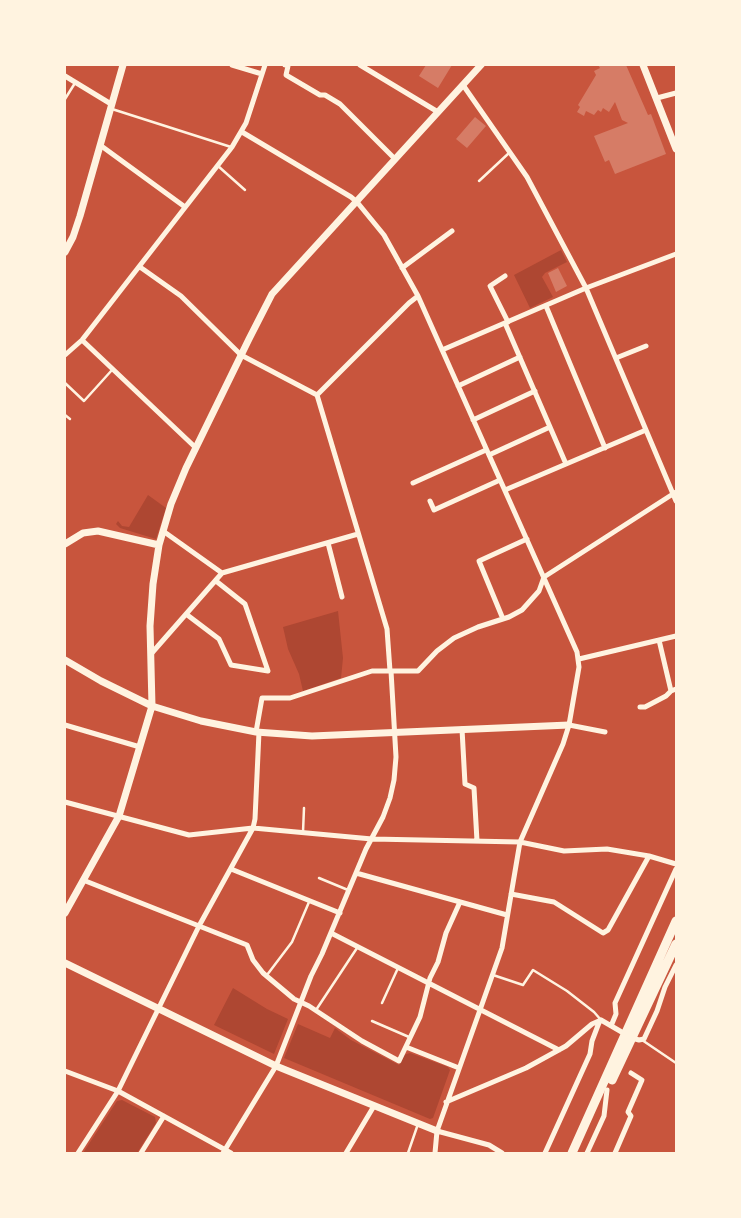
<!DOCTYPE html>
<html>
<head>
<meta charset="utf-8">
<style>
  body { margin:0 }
  #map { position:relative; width:741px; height:1218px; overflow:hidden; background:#c8553d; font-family:Poppins,sans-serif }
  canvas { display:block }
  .frame { position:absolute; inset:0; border:66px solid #fff3e0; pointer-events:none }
</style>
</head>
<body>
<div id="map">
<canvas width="741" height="1218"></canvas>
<div class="frame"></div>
</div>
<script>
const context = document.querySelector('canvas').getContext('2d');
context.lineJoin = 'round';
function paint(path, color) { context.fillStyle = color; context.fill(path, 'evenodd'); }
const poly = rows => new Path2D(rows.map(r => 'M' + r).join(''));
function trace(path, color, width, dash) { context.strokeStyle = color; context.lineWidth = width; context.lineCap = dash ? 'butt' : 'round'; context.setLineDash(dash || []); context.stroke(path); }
const green = poly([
  [561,250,567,262,545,273,542,277,553,297,530,308,514,275],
  [148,495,166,508,156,539,120,528,116,524,118,521,122,526,129,527],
  [338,611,343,658,341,678,303,691,299,674,288,649,283,627],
  [233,988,267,1009,288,1019,274,1054,214,1025],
  [298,1024,330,1038,335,1028,351,1040,399,1065,404,1055,410,1053,448,1067,450,1070,433,1118,430,1119,284,1058],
  [122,1100,155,1117,156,1123,137,1153,83,1153,117,1101]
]);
const building = poly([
  [426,65,452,65,438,88,419,76],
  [598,65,626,65,648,115,651,114,666,154,615,174,609,160,605,162,594,136,628,123,622,120,615,102,609,112,603,108,601,112,598,110,594,115,586,111,584,116,577,112,580,107,578,105,596,75,594,71,600,68],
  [475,117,486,126,467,148,456,139],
  [558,268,567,286,556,292,548,273]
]);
const service = poly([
  [65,99,75,83],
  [112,109,231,147],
  [218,166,245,190],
  [479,181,509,153],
  [65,383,84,401,112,370],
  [65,415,70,419],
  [303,832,304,808],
  [319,878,348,890],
  [267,975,292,942,309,902],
  [493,975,523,985,533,970,567,991,594,1012,601,1020],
  [382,1003,398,968],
  [316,1010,357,948],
  [372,1021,409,1037],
  [642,1040,676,1063],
  [408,1153,418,1124]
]);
const minor = poly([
  [232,65,262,74],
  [285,65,288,66,286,75,320,95,325,95,340,104,395,159],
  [360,65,438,112],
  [65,76,111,104],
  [463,85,527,177,586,288,676,501],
  [657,98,676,93],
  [242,132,351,197,357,202,384,235,418,296,577,652,579,667,569,725,563,744,520,842,502,948,437,1131,435,1153],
  [100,145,185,207],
  [140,267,181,296,241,355,317,395,387,629,390,671],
  [402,268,452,231],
  [505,276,490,286,508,322],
  [546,306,605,448],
  [505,323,566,464],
  [82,340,196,448],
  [442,350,586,288,676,254],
  [65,355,82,340,232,147,246,123,265,65],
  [616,358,646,346],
  [458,386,520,357],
  [317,395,409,303,418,296],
  [473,420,535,391],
  [489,455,550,427],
  [413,483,486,450],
  [505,490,646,430],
  [430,501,434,510,500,480],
  [163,531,222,573],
  [328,543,342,597],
  [186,614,219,639,231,665,268,671,245,604,216,581],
  [503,619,479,561,527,539],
  [659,640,671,691,676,689],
  [151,654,222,573,358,534],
  [579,659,676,636],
  [640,707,645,707,666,696,671,691],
  [65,725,140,747],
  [569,725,605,732],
  [462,729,465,784,474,788,477,841],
  [256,732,262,698,290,698,372,671,418,671,437,651,454,638,478,627,509,617,522,610,539,591,544,577,676,492],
  [65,802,189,835,253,828,372,839,520,842,564,851,607,849,649,856,676,864],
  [231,869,340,913],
  [356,873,507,915],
  [83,880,247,945,253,960,263,973,294,999,309,1006,362,1041,399,1061,420,1017,430,978,438,962,446,933,460,902],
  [511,894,554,902,603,933,608,930,649,856],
  [331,933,559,1050],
  [601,1020,632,1038,639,1040,644,1039,657,1011,665,987,676,965],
  [611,1026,616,1014,615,1003,676,869],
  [406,1047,459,1068],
  [65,1071,118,1091,231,1153],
  [446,1102,526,1068,566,1046,592,1024,601,1020],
  [437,1131,489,1145,502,1153],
  [78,1153,118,1091,199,926,253,828,255,819,259,732],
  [141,1153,164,1116],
  [223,1153,276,1066,311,976,322,954,366,849,383,817,390,798,394,780,396,757,391,671],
  [346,1153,374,1106],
  [545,1153,590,1054,592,1041,600,1020],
  [587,1153,604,1116,607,1090],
  [615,1153,631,1116,628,1112,642,1080,631,1073]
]);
const tertiary = poly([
  [643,65,676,149],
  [65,252,73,237,80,216,123,65],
  [65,544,83,533,98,531,159,545],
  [65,660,101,681,152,706,201,721,256,732,312,736,569,725],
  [65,913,119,816,152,706,150,626,153,584,159,545,171,504,186,468,249,339,272,294,481,65],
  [65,963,276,1066,437,1131]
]);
const trunk = poly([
  [612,1080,676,944],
  [572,1153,676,921]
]);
paint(green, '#ae4732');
paint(building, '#d67c66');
trace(service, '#fff3e0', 2.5);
trace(minor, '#fff3e0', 5);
trace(tertiary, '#fff3e0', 7);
trace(trunk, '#fff3e0', 9);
</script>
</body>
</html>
